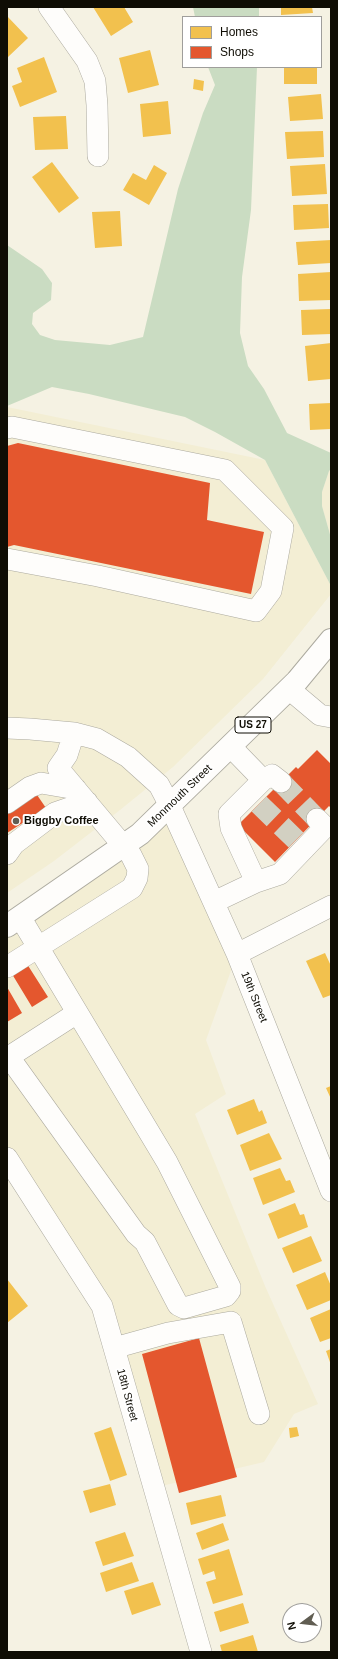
<!DOCTYPE html>
<html>
<head>
<meta charset="utf-8">
<style>
  body { margin:0 }
  #map { position:relative; width:338px; height:1659px; overflow:hidden; background:#f5f2e3; font-family:Helvetica,sans-serif }
  canvas { display:block }
  .frame { position:absolute; inset:0; border:8px solid #0f0d04; pointer-events:none }
  .legend { position:absolute; left:182px; top:16px; width:140px; height:52px; box-sizing:border-box; background:#fff; border:1px solid #9f9e9b; margin:0; padding:5px 7px; list-style:none; font-size:12px; color:#0f0d04 }
  .legend li { display:flex; align-items:center; gap:8px; height:20px }
  .legend b { width:20px; border:1px solid #9f9e9b }
  .north { position:absolute; left:282px; top:1603px; width:40px; height:40px; box-sizing:border-box; background:#fff; border:1px solid #9f9e9b; border-radius:50%; rotate:255deg; font-size:11px; font-weight:700; line-height:16px; text-align:center; color:#0f0d04 }
  .north::after { content:''; display:block; margin:auto; width:14px; height:18px; background:#605d52; clip-path:polygon(50% 0,100% 100%,50% 72%,0 100%) }
</style>
</head>
<body>
<div id="map">
<canvas width="338" height="1659"></canvas>
<div class="frame"></div>
<ul class="legend">
<li><b style="height:11px;background:#f2c14e"></b>Homes</li>
<li><b style="height:11px;background:#e4572e"></b>Shops</li>
</ul>
<div class="north">N</div>
</div>
<script>
const context = document.querySelector('canvas').getContext('2d');
context.lineJoin = 'round';
function paint(path, color) { context.fillStyle = color; context.fill(path, 'evenodd'); }
const poly = rows => new Path2D(rows.map(r => 'M' + r).join(''));
function trace(path, color, width, dash) { context.strokeStyle = color; context.lineWidth = width; context.lineCap = dash ? 'butt' : 'round'; context.setLineDash(dash || []); context.stroke(path); }
function drawText(font, color, halo, rows, align = 'center') {
  context.font = font + ' Helvetica,sans-serif'; context.lineWidth = 4; context.setLineDash([]); context.textBaseline = 'middle'; context.strokeStyle = halo; context.fillStyle = color; for (const [text, x, y, turn = 0] of rows) {
    context.save(); context.translate(x, y); context.rotate((+turn || 0) * Math.PI / 180); context.textAlign = isNaN(turn) ? turn : align; if (halo) context.strokeText(text, 0, 0); context.fillText(text, 0, 0); context.restore();
  }
}
const built = poly([
  [7,407,265,460,331,586,331,594,263,679,173,767,120,810,54,861,7,893],
  [331,469,331,538,322,506,322,492,329,471],
  [170,806,237,954,206,1040,226,1094,195,1114,265,1286,318,1404,294,1414,264,1462,153,1488,114,1348,7,1158,7,926]
]);
const forest = poly([
  [193,7,259,7,259,17,195,17],
  [208,67,257,67,251,210,242,277,240,333,248,366,264,389,287,433,331,453,331,469,329,471,322,492,322,506,331,538,331,586,265,460,215,432,185,417,89,394,52,387,7,406,7,245,42,269,52,283,51,300,33,313,32,324,40,335,55,340,110,345,143,337,178,189,203,113,215,85]
]);
const homes = poly([
  [93,7,124,7,133,22,111,36],
  [281,7,312,7,313,13,281,15],
  [7,16,28,38,8,57,7,56],
  [150,50,159,85,128,93,119,58],
  [44,57,57,92,20,107,12,86,22,82,17,68],
  [284,67,317,67,317,84,284,84],
  [194,79,204,81,203,91,193,89],
  [321,94,323,119,290,121,288,97],
  [168,101,171,134,143,137,140,104],
  [66,116,68,149,35,150,33,117],
  [323,131,324,157,287,159,285,132],
  [52,162,79,198,59,213,32,177],
  [325,164,327,194,292,196,290,166],
  [154,165,167,173,149,205,123,190,133,173,146,180],
  [328,204,329,228,294,230,293,205],
  [120,211,122,246,95,248,92,212],
  [331,240,331,263,298,265,296,242],
  [331,272,331,300,299,301,298,274],
  [331,309,331,334,302,335,301,310],
  [331,343,331,379,308,381,305,346],
  [331,403,331,429,310,430,309,404],
  [325,953,331,966,331,995,323,998,306,961],
  [331,1086,331,1099,326,1088],
  [254,1099,259,1112,262,1110,267,1123,237,1135,227,1110],
  [269,1133,282,1159,250,1171,240,1145],
  [280,1168,286,1181,290,1180,295,1192,263,1205,253,1178],
  [295,1203,300,1215,304,1214,308,1227,278,1239,268,1214],
  [311,1236,322,1261,293,1273,282,1248],
  [325,1272,331,1286,331,1300,307,1310,296,1285],
  [7,1279,28,1306,7,1323],
  [331,1309,331,1338,320,1342,310,1318],
  [331,1349,331,1365,326,1351],
  [111,1427,127,1475,110,1481,94,1433],
  [297,1427,299,1436,290,1438,289,1428],
  [110,1484,116,1505,90,1513,83,1491],
  [221,1495,226,1516,191,1525,186,1503],
  [223,1523,229,1540,202,1550,196,1533],
  [125,1532,134,1556,103,1566,95,1542],
  [229,1549,243,1595,213,1604,206,1582,216,1579,214,1571,203,1575,198,1559],
  [132,1562,139,1581,106,1592,100,1573],
  [153,1582,161,1605,132,1615,124,1591],
  [243,1603,249,1623,220,1632,214,1612],
  [253,1635,258,1652,222,1652,220,1645]
]);
const shops = poly([
  [18,443,210,483,207,520,264,532,251,594,14,545,7,547,7,446],
  [317,750,331,764,331,808,329,806,275,862,238,825,296,767,298,769],
  [35,792,46,808,7,833,7,809],
  [27,964,48,997,32,1007,12,974],
  [7,987,22,1013,7,1022],
  [199,1338,237,1477,179,1493,142,1354]
]);
const minorTunnel = poly([
  [281,782,317,819],
  [259,804,296,840]
]);
const minor = poly([
  [49,7,87,61,95,81,97,105,98,156],
  [7,428,12,427,225,470,283,528,271,591,256,611,98,576,7,559],
  [289,689,320,715,331,717],
  [7,728,30,729,74,733,97,739,128,757,159,785,170,806,237,954,331,1191],
  [231,747,263,780],
  [7,803,30,787,41,783,76,789],
  [7,854,14,844,55,813,87,802],
  [256,882,231,828,229,814,263,780,272,775,281,782],
  [214,902,256,882,280,874,325,827,317,819],
  [237,954,331,906],
  [7,967,132,888,137,878,138,869,131,855,58,768,67,755,74,733],
  [9,1057,136,1234,145,1242,178,1305,184,1308,226,1296,230,1291,230,1287,167,1162,20,917],
  [7,1058,77,1013],
  [7,1158,102,1306,201,1652],
  [114,1348,168,1333,231,1322,259,1414]
]);
const major = poly([
  [7,926,140,834,297,681,331,640]
]);
const markers = [
  [16,821,4,"#605d52"]
];
const shields = [
  [253,725,36]
];
const shieldNames = [
  ["US 27",253,725]
];
const streetNames = [
  ["Monmouth Street",180,796,-44],
  ["19th Street",254,997,68],
  ["18th Street",127,1395,75]
];
const poiNames = [
  ["Biggby Coffee",24,821]
];
paint(built, '#f3eed4');
paint(forest, '#cadcc2');
paint(homes, '#f2c14e');
paint(shops, '#e4572e');
trace(minorTunnel, '#d2d0c2', 21, [21, 10]);
trace(minor, '#acaa9f', 22);
trace(major, '#acaa9f', 24);
trace(minor, '#fefdfb', 21);
trace(major, '#fefdfb', 22);
for (const [x, y, r, color] of markers) { const dot = new Path2D(); dot.arc(x, y, r, 0, 2 * Math.PI); context.fillStyle = color; context.fill(dot); trace(dot, '#fff', 1.5); }
for (const [x, y, w] of shields) { const box = new Path2D(); box.roundRect(x - w / 2, y - 8, w, 16, 3); context.fillStyle = '#fff'; context.fill(box); trace(box, '#0f0d04', 1); }
drawText('bold 10px', '#0f0d04', null, shieldNames);
drawText('11px', '#0f0d04', '#fff', streetNames);
drawText('bold 11px', '#0f0d04', '#fff', poiNames, 'left');
</script>
</body>
</html>
